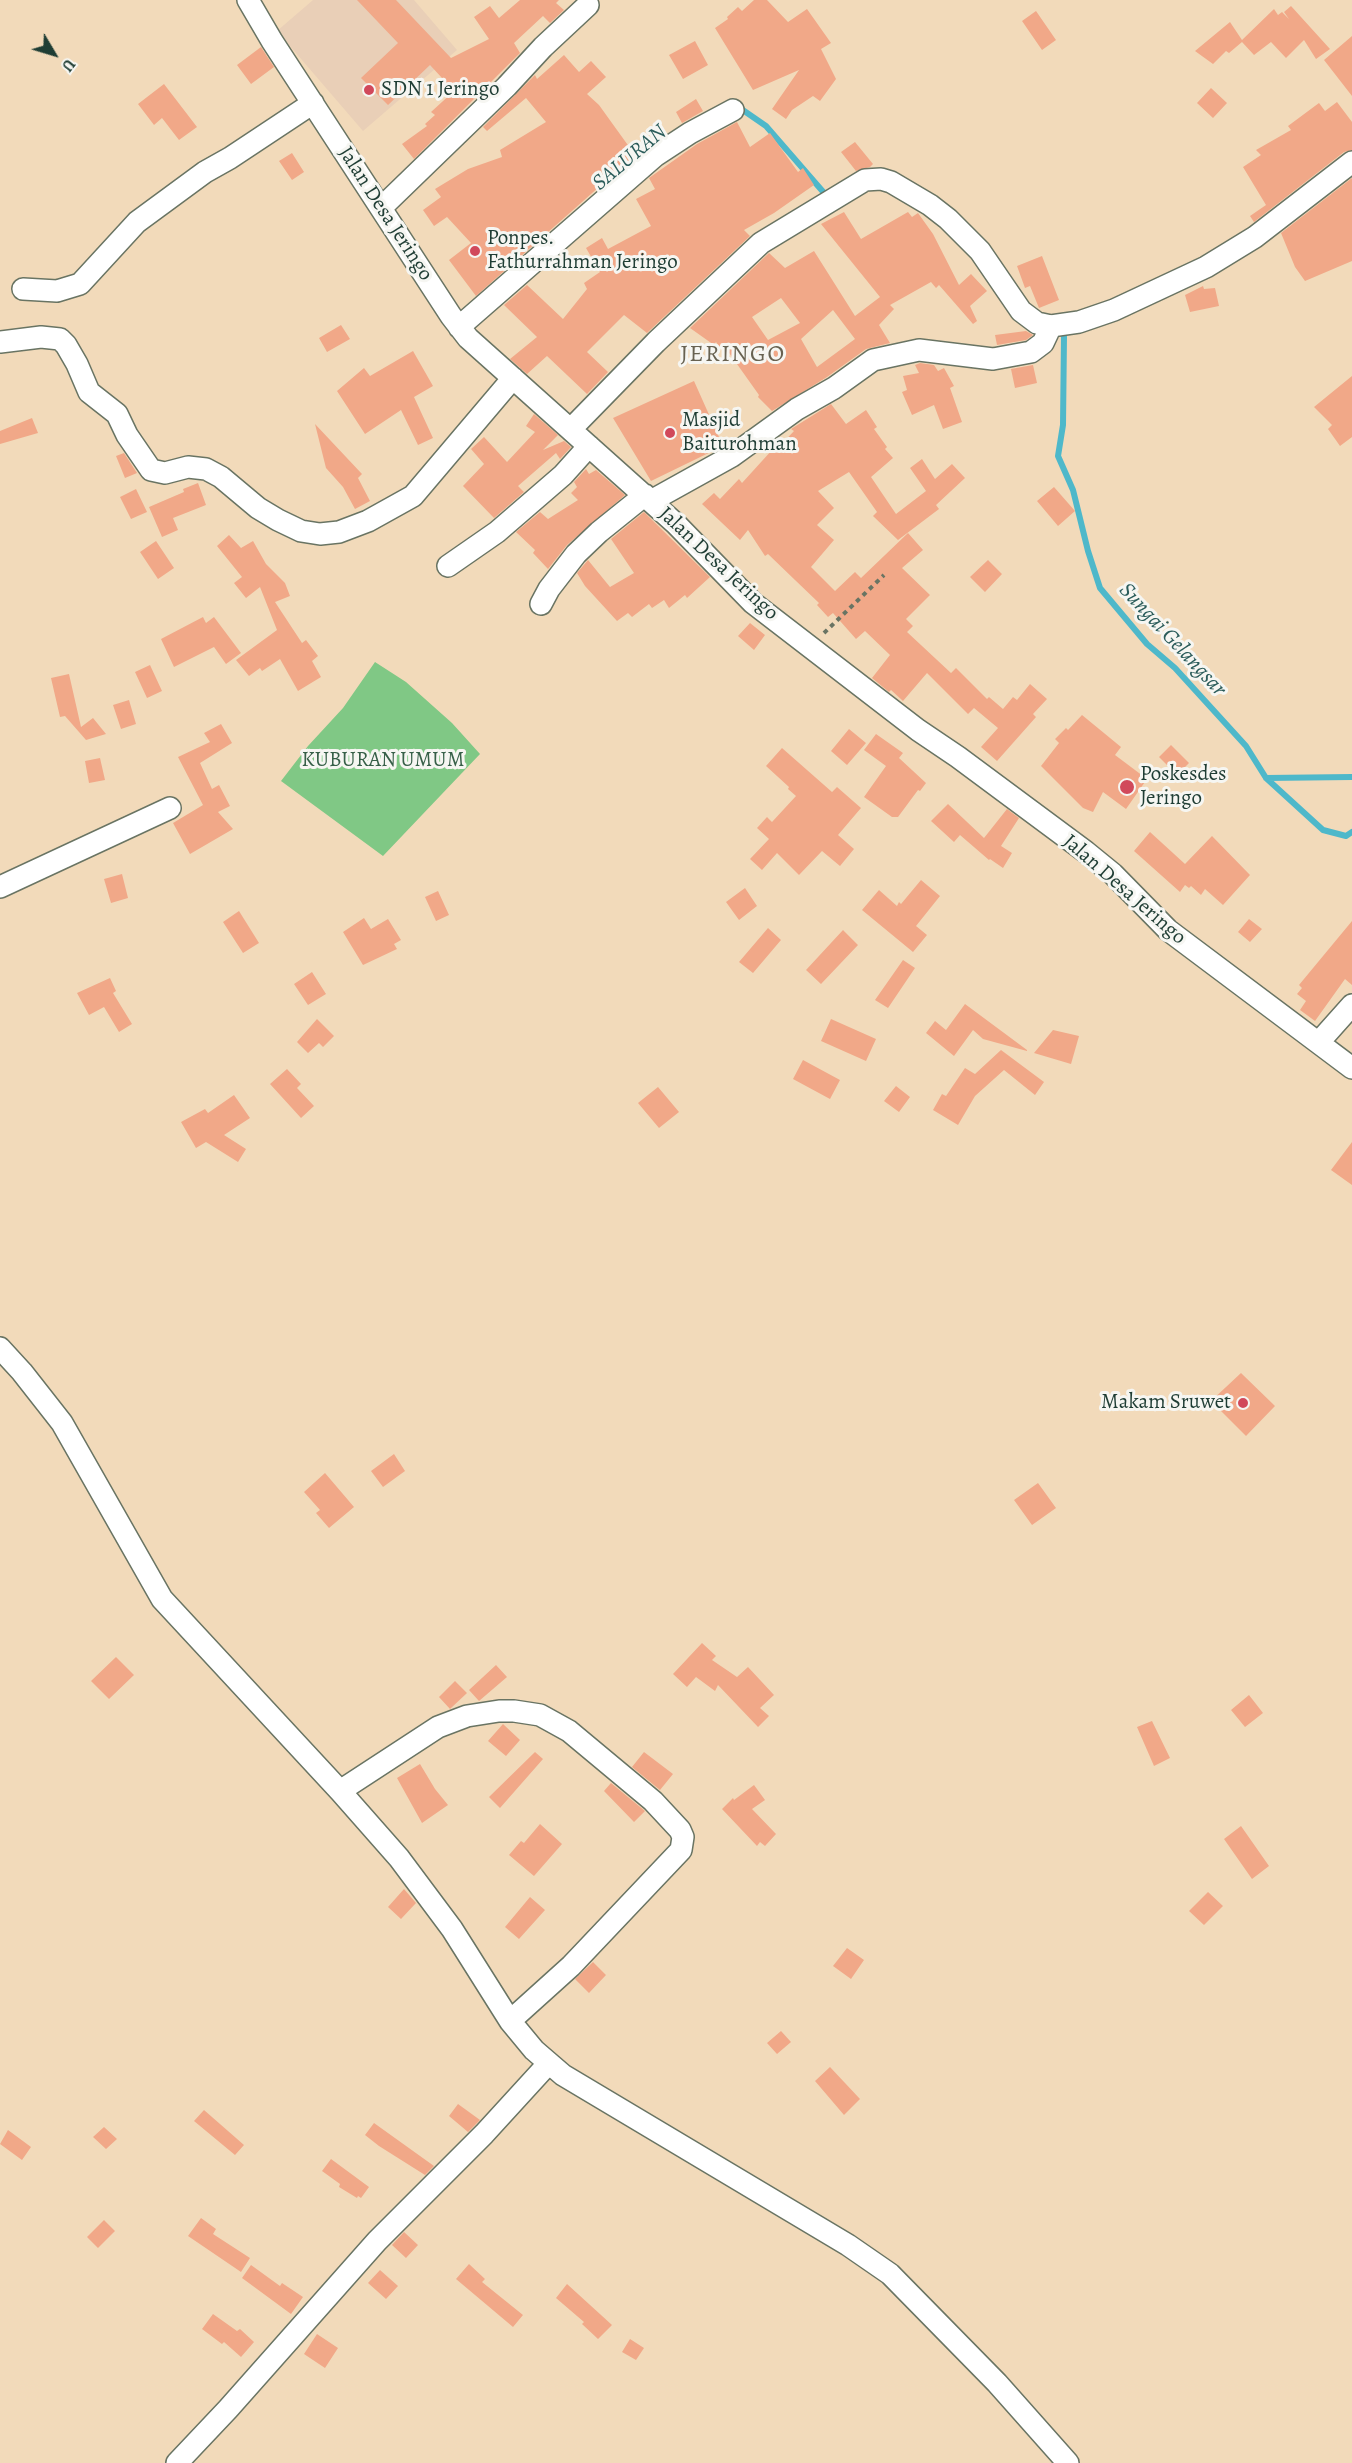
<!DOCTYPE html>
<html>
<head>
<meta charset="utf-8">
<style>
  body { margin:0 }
  #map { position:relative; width:1352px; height:2463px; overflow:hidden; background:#f2daba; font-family:Alegreya,serif }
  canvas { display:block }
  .north { position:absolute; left:24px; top:24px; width:60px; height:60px; -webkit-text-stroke:4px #f6f6f2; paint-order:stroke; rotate:128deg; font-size:16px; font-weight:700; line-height:24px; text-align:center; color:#1f3d34 }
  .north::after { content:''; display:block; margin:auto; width:21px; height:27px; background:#1f3d34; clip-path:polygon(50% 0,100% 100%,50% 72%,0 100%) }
</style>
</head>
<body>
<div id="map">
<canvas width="1352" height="2463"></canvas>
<div class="north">U</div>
</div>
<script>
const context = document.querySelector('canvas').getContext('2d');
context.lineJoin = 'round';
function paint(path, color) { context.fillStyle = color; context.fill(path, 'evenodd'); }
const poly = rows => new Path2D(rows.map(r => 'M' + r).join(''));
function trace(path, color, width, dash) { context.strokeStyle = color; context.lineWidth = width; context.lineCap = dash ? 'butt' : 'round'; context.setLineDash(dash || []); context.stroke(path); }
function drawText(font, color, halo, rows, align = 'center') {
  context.font = font + ' Alegreya,serif'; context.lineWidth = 6; context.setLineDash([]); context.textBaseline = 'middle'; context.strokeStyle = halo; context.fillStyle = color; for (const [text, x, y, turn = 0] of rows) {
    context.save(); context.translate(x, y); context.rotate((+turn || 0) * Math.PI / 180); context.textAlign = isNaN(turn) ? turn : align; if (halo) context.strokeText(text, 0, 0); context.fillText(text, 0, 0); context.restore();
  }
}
const built = poly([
  [313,0,414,0,457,50,363,131,277,31]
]);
const green = poly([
  [375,662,406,682,452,723,480,754,383,856,281,781,308,746,343,708]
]);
const stream = poly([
  [737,106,766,126,825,194],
  [1064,336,1063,425,1058,456,1073,490,1088,551,1100,588,1147,644,1175,668,1246,746,1266,778,1323,830,1346,836,1352,832],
  [1266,778,1352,777]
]);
const building = poly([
  [357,0,396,0,451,58,489,39,474,17,490,6,499,18,520,0,559,0,556,3,564,10,550,23,543,16,514,43,520,53,414,159,402,144,427,126,425,124,435,115,431,112,454,91,430,65,388,105,361,78,398,43],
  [754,0,767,0,788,22,807,9,831,43,821,49,836,79,820,101,813,96,792,110,786,119,772,109,799,70,753,90,715,28,728,19,727,17,738,7,742,11],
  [1291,6,1330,49,1316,59,1304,40,1286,58,1271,42,1254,55,1242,42,1229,53,1226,51,1213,64,1195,51,1230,22,1242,40,1274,9,1278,15,1282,12,1289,19,1284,12],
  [1036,11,1056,40,1042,50,1022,21],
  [1352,36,1352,96,1324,60],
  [695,41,708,65,683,79,669,55],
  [261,47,274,67,251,84,237,65],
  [564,55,579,72,591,61,606,77,587,94,599,105,635,155,476,296,449,260,471,243,447,217,434,226,423,210,441,197,435,189,468,169,502,157,500,150,546,122,526,98,487,131,483,127,535,75,537,79],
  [164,84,197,127,179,140,162,118,154,125,138,104],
  [1211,88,1227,103,1213,118,1197,103],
  [696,99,703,111,682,123,676,112],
  [1337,102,1352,122,1352,150,1344,152,1254,222,1250,216,1266,205,1243,167,1261,155,1256,150,1291,130,1288,126,1319,103,1325,111],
  [737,122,750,147,770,133,798,172,803,168,814,185,774,213,744,230,750,236,647,333,624,315,587,352,608,372,587,394,547,356,527,374,510,359,537,337,504,305,527,285,563,319,587,289,584,283,600,272,586,248,602,238,608,249,651,226,636,199,655,189,649,178,697,144],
  [855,142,873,164,870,167,856,171,841,152],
  [292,153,304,172,292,180,279,161],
  [1352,178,1352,261,1305,281,1295,267,1281,233],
  [844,212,861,239,908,212,912,217,918,213,933,234,959,285,971,274,987,291,970,306,977,321,973,324,939,285,936,288,931,282,890,305,894,309,879,325,890,343,866,349,827,377,772,411,758,397,759,395,727,350,724,353,716,342,714,345,690,328,769,253,785,268,814,251,855,316,880,297,821,224],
  [781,298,800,323,768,340,752,317],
  [833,310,855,339,817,367,801,339],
  [1042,256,1059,300,1039,308,1030,286,1025,288,1017,266],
  [1203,286,1204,289,1215,288,1219,306,1190,312,1185,295],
  [341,325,350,339,327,352,319,338],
  [1026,331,1033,335,1026,340,997,345,995,335],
  [413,351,433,386,414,397,433,438,418,445,401,410,365,434,337,391,364,368,370,376],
  [920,363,934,365,938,371,944,368,954,386,950,388,962,422,943,429,934,405,912,415,902,392,907,390,903,376,919,373,915,365],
  [1033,365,1037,383,1015,388,1011,369],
  [1352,376,1352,437,1340,446,1328,429,1332,425,1314,407],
  [694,381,723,446,651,481,613,418],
  [831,404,846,424,866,410,877,427,874,429,887,447,885,449,893,458,871,477,896,514,926,491,910,468,922,459,935,479,952,464,965,478,936,505,939,509,898,540,873,516,877,512,849,472,818,491,834,508,817,525,834,540,811,567,835,591,855,572,861,578,908,533,923,550,902,568,930,595,906,619,913,626,907,632,951,673,956,668,987,699,989,697,1003,709,1013,697,1017,700,1030,684,1047,699,1033,714,1036,717,997,761,981,747,998,728,974,708,968,714,927,673,903,701,891,690,889,692,872,678,890,655,865,631,856,639,833,613,828,617,817,605,819,603,795,580,768,554,765,556,748,530,740,540,702,504,714,493,720,499,739,479,742,483,772,450,774,452,794,431,791,429],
  [534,414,558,435,543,450,564,441,571,447,560,459,556,453,518,486,524,492,494,518,463,486,484,464,471,449,484,437,507,462,535,432,526,426],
  [32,418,38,433,0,444,0,431],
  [315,424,362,474,358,478,370,501,355,509,343,487,326,468],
  [124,453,137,473,125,478,116,456],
  [586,469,589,474,596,470,625,495,567,545,548,569,533,553,535,550,516,532,540,512,548,519,578,500,571,493,577,487,574,482],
  [198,483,206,505,173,518,178,530,162,537,149,507,184,492,183,489],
  [1054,487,1075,511,1058,526,1037,501],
  [136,489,147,512,131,519,120,497],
  [644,512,710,577,687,598,685,595,669,608,664,600,652,608,649,604,632,617,628,613,617,621,585,586,577,573,588,560,610,587,634,573,611,539],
  [229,535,241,548,253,541,266,564,285,583,290,596,275,602,302,643,306,640,318,656,312,661,321,677,298,691,280,659,262,671,260,668,249,676,236,660,277,630,260,587,246,598,234,583,242,577,217,546],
  [156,541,174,568,158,579,140,552],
  [988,560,1002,574,985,592,970,577],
  [203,617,206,623,214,617,241,653,226,664,214,647,174,667,161,639],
  [750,623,765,635,754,650,738,636],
  [150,665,162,691,147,698,135,672],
  [69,674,81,727,93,718,106,734,86,740,65,716,60,717,51,678],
  [129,700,136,724,121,729,113,705],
  [1082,715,1121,747,1115,755,1147,779,1126,809,1103,792,1093,812,1083,808,1041,766,1059,743,1055,739,1066,728,1068,730],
  [221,724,232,743,200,763,212,789,219,785,230,806,218,812,233,829,190,854,173,823,203,805,178,757,210,742,204,733],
  [849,729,866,743,847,765,831,751],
  [876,734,903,753,899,758,926,783,920,791,918,790,898,817,892,817,864,797,886,766,864,750],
  [1171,745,1189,763,1177,775,1159,757],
  [782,748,832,792,837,787,861,808,838,835,854,849,840,866,822,851,799,875,777,853,762,870,750,859,769,839,757,828,767,817,772,822,796,796,788,789,789,787,766,766],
  [100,758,105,780,89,783,85,761],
  [948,804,984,838,1007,809,1019,818,1001,846,1012,853,1003,868,990,859,989,860,960,835,954,842,931,821],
  [1150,832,1185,864,1212,836,1250,875,1223,905,1205,889,1201,895,1191,886,1189,888,1185,885,1180,892,1134,851],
  [122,874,128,898,111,903,104,879],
  [921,880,940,896,916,926,927,935,913,952,862,910,879,890,897,906,899,902,901,904],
  [745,888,757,906,739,920,726,902],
  [438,891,449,915,436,921,425,897],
  [239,911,259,943,243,953,223,922],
  [364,918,371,929,388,919,401,940,394,944,397,949,363,965,343,932],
  [1249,919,1262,929,1250,942,1238,932],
  [1352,921,1352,985,1345,979,1315,1021,1300,1010,1306,1001,1297,994,1302,988,1299,985],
  [768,928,781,940,753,973,739,962],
  [843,930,858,945,821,984,806,970],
  [903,960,915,968,888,1008,875,1000],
  [312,972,326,994,308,1005,294,984],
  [110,978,116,991,113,993,132,1024,119,1032,104,1007,89,1015,77,993],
  [965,1004,1027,1050,1027,1051,983,1039,973,1030,954,1056,926,1033,935,1021,946,1030],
  [317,1019,334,1036,323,1047,319,1043,308,1053,297,1042],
  [831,1019,876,1039,866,1061,821,1041],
  [1053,1030,1079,1036,1071,1064,1034,1053],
  [1001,1050,1044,1082,1035,1095,1004,1070,975,1096,958,1125,933,1110,942,1094,946,1096,965,1068,975,1074],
  [803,1060,840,1080,830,1099,793,1079],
  [287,1069,301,1084,297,1088,314,1106,301,1118,270,1084],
  [896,1086,910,1097,899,1112,884,1101],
  [658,1087,679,1112,659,1128,638,1103],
  [234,1095,250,1118,224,1135,246,1149,238,1162,206,1142,196,1148,181,1122,205,1109,208,1113],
  [1352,1142,1352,1185,1331,1170],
  [1241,1373,1275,1406,1246,1436,1211,1401],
  [394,1454,405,1471,383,1487,371,1471],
  [325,1473,354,1507,329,1528,316,1513,320,1510,304,1492],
  [1038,1483,1056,1508,1032,1525,1014,1500],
  [702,1643,716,1656,712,1660,737,1677,748,1667,774,1695,760,1708,769,1716,758,1727,718,1685,715,1691,696,1677,687,1687,673,1674],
  [116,1657,134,1675,109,1699,91,1681],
  [496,1665,507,1677,479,1701,469,1690],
  [455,1681,467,1693,450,1709,439,1697],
  [1249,1695,1263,1713,1245,1727,1231,1710],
  [1152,1721,1170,1758,1154,1766,1137,1727],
  [503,1724,520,1740,506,1756,488,1741],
  [535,1752,543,1759,500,1808,489,1797],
  [644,1752,673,1774,660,1790,632,1767],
  [420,1764,435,1789,448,1805,422,1823,397,1778],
  [611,1783,645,1811,634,1822,604,1791],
  [754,1785,765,1800,752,1809,776,1834,765,1846,760,1842,757,1846,722,1809,733,1798,734,1800],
  [540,1824,562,1844,534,1876,509,1855,521,1841,524,1843],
  [1241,1826,1269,1866,1252,1879,1224,1839],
  [404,1889,416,1903,401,1919,388,1907],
  [1208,1892,1223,1906,1204,1925,1189,1911],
  [530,1897,545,1910,519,1939,505,1927],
  [847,1948,864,1960,851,1979,833,1966],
  [593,1962,606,1975,589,1993,575,1979],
  [781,2031,791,2042,777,2054,767,2043],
  [830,2067,860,2099,844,2115,815,2081],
  [458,2104,480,2120,468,2132,449,2116],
  [204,2110,244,2145,235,2155,194,2121],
  [374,2123,434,2166,425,2175,379,2146,365,2135],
  [104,2127,117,2139,106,2149,93,2137],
  [8,2130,31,2147,22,2160,0,2144],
  [331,2159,369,2187,361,2198,358,2196,357,2198,339,2187,340,2184,322,2171],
  [201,2218,216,2229,213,2234,250,2258,241,2272,188,2236],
  [104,2220,115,2231,98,2248,87,2237],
  [404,2232,418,2245,406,2258,392,2245],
  [469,2264,485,2279,482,2282,523,2315,513,2327,456,2279],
  [251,2265,280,2286,282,2283,303,2297,291,2314,242,2278],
  [380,2270,398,2286,386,2299,368,2283],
  [567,2284,612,2325,598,2339,582,2324,584,2322,556,2298],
  [213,2314,237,2331,240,2329,254,2342,241,2357,224,2342,222,2344,202,2329],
  [317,2334,338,2348,325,2368,304,2354],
  [630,2339,644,2348,636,2360,622,2352]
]);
const path = poly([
  [824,633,884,575]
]);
const minor = poly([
  [248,0,272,41,451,316,468,338,676,524,753,603,918,730,958,757,1086,852,1113,874,1168,930,1352,1068],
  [381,208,507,86,543,47,588,5],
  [23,289,57,291,80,284,137,222,205,172,230,158,313,103],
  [459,327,655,156,690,133,733,110],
  [0,342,41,337,60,339,66,345,77,364,89,392,117,414,127,435,151,470,165,473,188,467,206,469,221,477,258,508,278,520,301,531,320,534,339,532,368,521,413,496,513,378],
  [571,429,656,342,761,243,865,180,881,179,891,182,930,205,948,219,980,251,1021,311,1037,323,1051,326,1079,322,1114,310,1206,267,1255,237,1352,162],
  [651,501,732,456,797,409,834,388,873,360,919,350,993,359,1031,352,1043,343,1051,326],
  [448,566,497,532,563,475,589,446],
  [541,604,549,589,576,554,599,532,645,495],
  [0,887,170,808],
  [1319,1042,1352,1005],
  [0,1348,22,1372,62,1423,162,1599,340,1791,399,1858,452,1929,510,2021,534,2050,563,2075,848,2245,890,2274,997,2383,1068,2463],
  [340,1791,438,1727,467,1716,499,1711,514,1711,540,1715,569,1731,653,1801,680,1830,683,1837,681,1850,571,1966,510,2021],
  [177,2463,228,2409,377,2241,484,2134,548,2064]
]);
const markers = [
  [369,90,6,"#d1495b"],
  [475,251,6,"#d1495b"],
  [670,433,6,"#d1495b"],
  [1127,787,8,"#d1495b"],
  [1243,1403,6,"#d1495b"]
];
const poiNames = [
  ["SDN 1 Jeringo",381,90],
  ["Ponpes.",487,239],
  ["Fathurrahman Jeringo",487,263],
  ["Masjid",682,421],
  ["Baiturohman",682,445],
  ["Poskesdes",1140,775],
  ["Jeringo",1140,799],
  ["Makam Sruwet",1231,1403,"right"]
];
const streetNames = [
  ["Jalan Desa Jeringo",385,214,57],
  ["Jalan Desa Jeringo",718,564,43],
  ["Jalan Desa Jeringo",1124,890,41]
];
const parkNames = [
  ["KUBURAN UMUM",383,761]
];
const waterNames = [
  ["SALURAN",630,158,-40],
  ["Sungai Gelangsar",1172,640,47]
];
const quarterNames = [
  ["JERINGO",733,355]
];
paint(built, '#e9cfb7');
paint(green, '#80c885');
trace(stream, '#4eb8ca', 6);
paint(building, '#f1a888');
trace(minor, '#697463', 24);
trace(path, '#697463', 4, [4.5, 4.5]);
trace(minor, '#fff', 21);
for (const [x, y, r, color] of markers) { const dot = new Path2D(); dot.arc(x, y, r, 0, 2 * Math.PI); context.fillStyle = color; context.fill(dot); trace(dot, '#f6f6f2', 2); }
drawText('21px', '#1f3d34', '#f6f6f2', poiNames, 'left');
drawText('21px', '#1f3d34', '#f6f6f2', streetNames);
drawText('21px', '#376048', '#f6f6f2', parkNames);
drawText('italic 22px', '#2b5c5a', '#f6f6f2', waterNames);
context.letterSpacing = '1.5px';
drawText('24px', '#686251', '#f6f6f2', quarterNames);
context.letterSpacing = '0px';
</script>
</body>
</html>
